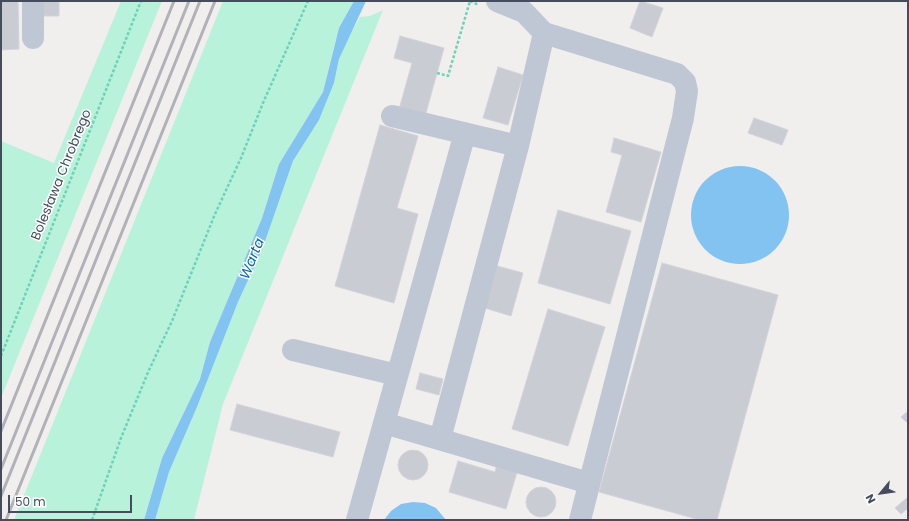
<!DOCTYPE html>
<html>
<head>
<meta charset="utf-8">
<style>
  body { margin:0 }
  #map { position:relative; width:909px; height:521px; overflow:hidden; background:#f1eeee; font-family:Poppins,sans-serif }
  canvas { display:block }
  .frame { position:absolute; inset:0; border:2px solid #454c5d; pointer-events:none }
  .north { position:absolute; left:861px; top:473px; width:40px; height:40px; -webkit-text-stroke:3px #fff; paint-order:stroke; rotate:241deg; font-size:11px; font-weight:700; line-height:16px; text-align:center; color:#454c5d }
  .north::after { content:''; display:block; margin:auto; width:14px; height:18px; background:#454c5d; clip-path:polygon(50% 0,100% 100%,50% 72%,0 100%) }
  .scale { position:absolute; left:8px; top:495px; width:124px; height:18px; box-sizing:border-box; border:2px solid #454c5d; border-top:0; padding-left:5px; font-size:12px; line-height:14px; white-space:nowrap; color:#454c5d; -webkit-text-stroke:3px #fff; paint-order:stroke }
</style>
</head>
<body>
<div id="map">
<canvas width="909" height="521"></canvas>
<div class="frame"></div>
<div class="north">N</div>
<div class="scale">50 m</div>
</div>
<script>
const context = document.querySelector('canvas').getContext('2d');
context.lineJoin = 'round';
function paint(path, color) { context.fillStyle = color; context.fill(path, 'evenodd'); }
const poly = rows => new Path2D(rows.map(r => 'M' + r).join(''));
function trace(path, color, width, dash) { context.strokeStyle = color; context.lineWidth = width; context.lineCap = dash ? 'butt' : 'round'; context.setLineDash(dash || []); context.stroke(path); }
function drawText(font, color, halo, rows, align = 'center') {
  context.font = font + ' Poppins,sans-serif'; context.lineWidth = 3; context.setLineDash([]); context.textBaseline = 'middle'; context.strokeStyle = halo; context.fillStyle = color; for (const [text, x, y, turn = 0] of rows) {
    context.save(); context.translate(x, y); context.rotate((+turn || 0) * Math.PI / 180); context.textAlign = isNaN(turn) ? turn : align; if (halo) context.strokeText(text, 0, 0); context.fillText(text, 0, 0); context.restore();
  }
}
const green = poly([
  [121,1,162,1,1,398,1,141,54,163],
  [223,1,354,1,336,39,323,92,279,164,262,218,210,342,200,379,162,458,144,520,14,520],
  [383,10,223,404,194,520,155,520,169,472,197,407,238,302,262,250,293,161,319,120,334,83,339,59,347,40,360,17,370,16]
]);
const water = poly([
  [354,1,366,1,339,59,334,83,319,120,293,161,262,250,238,302,197,407,169,472,155,520,144,520,162,458,200,379,210,342,262,218,279,164,323,92,339,28],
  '691 215a49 49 0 1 1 98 0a49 49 0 1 1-98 0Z',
  [413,502,425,503,436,508,446,520,384,520,391,511,401,504]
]);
const building = poly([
  [1,1,18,1,19,49,1,50,1,1],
  [42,1,59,1,59,16,42,16,42,1],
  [640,1,663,8,652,37,630,28,640,1],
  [400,36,444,48,424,120,398,113,412,63,394,58,400,36],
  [498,67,523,75,508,125,483,118,498,67],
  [754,118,788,130,782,145,748,133,754,118],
  [380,125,418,136,397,208,418,214,394,303,335,286,380,125],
  [614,138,661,152,641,222,606,212,622,155,611,152,614,138],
  [558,210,631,231,610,304,538,283,558,210],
  [662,263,778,295,717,520,700,520,599,492,662,263],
  [497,266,523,273,511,316,485,308,497,266],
  [548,309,605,327,568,446,512,429,548,309],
  [420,373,443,379,439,395,416,389,420,373],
  [237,404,340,432,333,457,230,430,237,404],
  [908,411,908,421,906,422,901,417,908,411],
  '398 465a15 15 0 1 1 30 0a15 15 0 1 1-30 0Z',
  [458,461,495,472,497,463,518,469,506,509,449,492,458,461],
  '526 502a15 15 0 1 1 30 0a15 15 0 1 1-30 0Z',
  [908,497,908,508,901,514,895,508,908,497]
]);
const path = poly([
  [470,1,479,5],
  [437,73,448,76,470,1],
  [1,356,141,1],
  [92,520,121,438,149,370,172,321,215,214,241,158,263,103,308,1]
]);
const minor = poly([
  [544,33,677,74,685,82,687,91,683,118,580,520],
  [33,38,33,1],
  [392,116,518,146],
  [293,350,397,375],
  [384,423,589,483],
  [440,439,518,146,544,33,524,12,497,1],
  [357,520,465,133]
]);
const rail = poly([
  [1,431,174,1],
  [1,469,189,1],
  [1,496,200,1],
  [6,520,215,1]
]);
const streetNames = [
  ["Bolesława Chrobrego",62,175,-68]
];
const waterNames = [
  ["Warta",253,259,-68]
];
paint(green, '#b9f2db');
paint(water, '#83c3f2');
paint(building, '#caccd4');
trace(building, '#d2d2da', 1);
trace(path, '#6fd2b6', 2.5, [3, 2]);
trace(minor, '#c0c7d4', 22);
trace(rail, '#b0b1b9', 3);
drawText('13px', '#454c5d', '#fff', streetNames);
drawText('italic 14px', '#0368b2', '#fff', waterNames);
</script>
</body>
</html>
